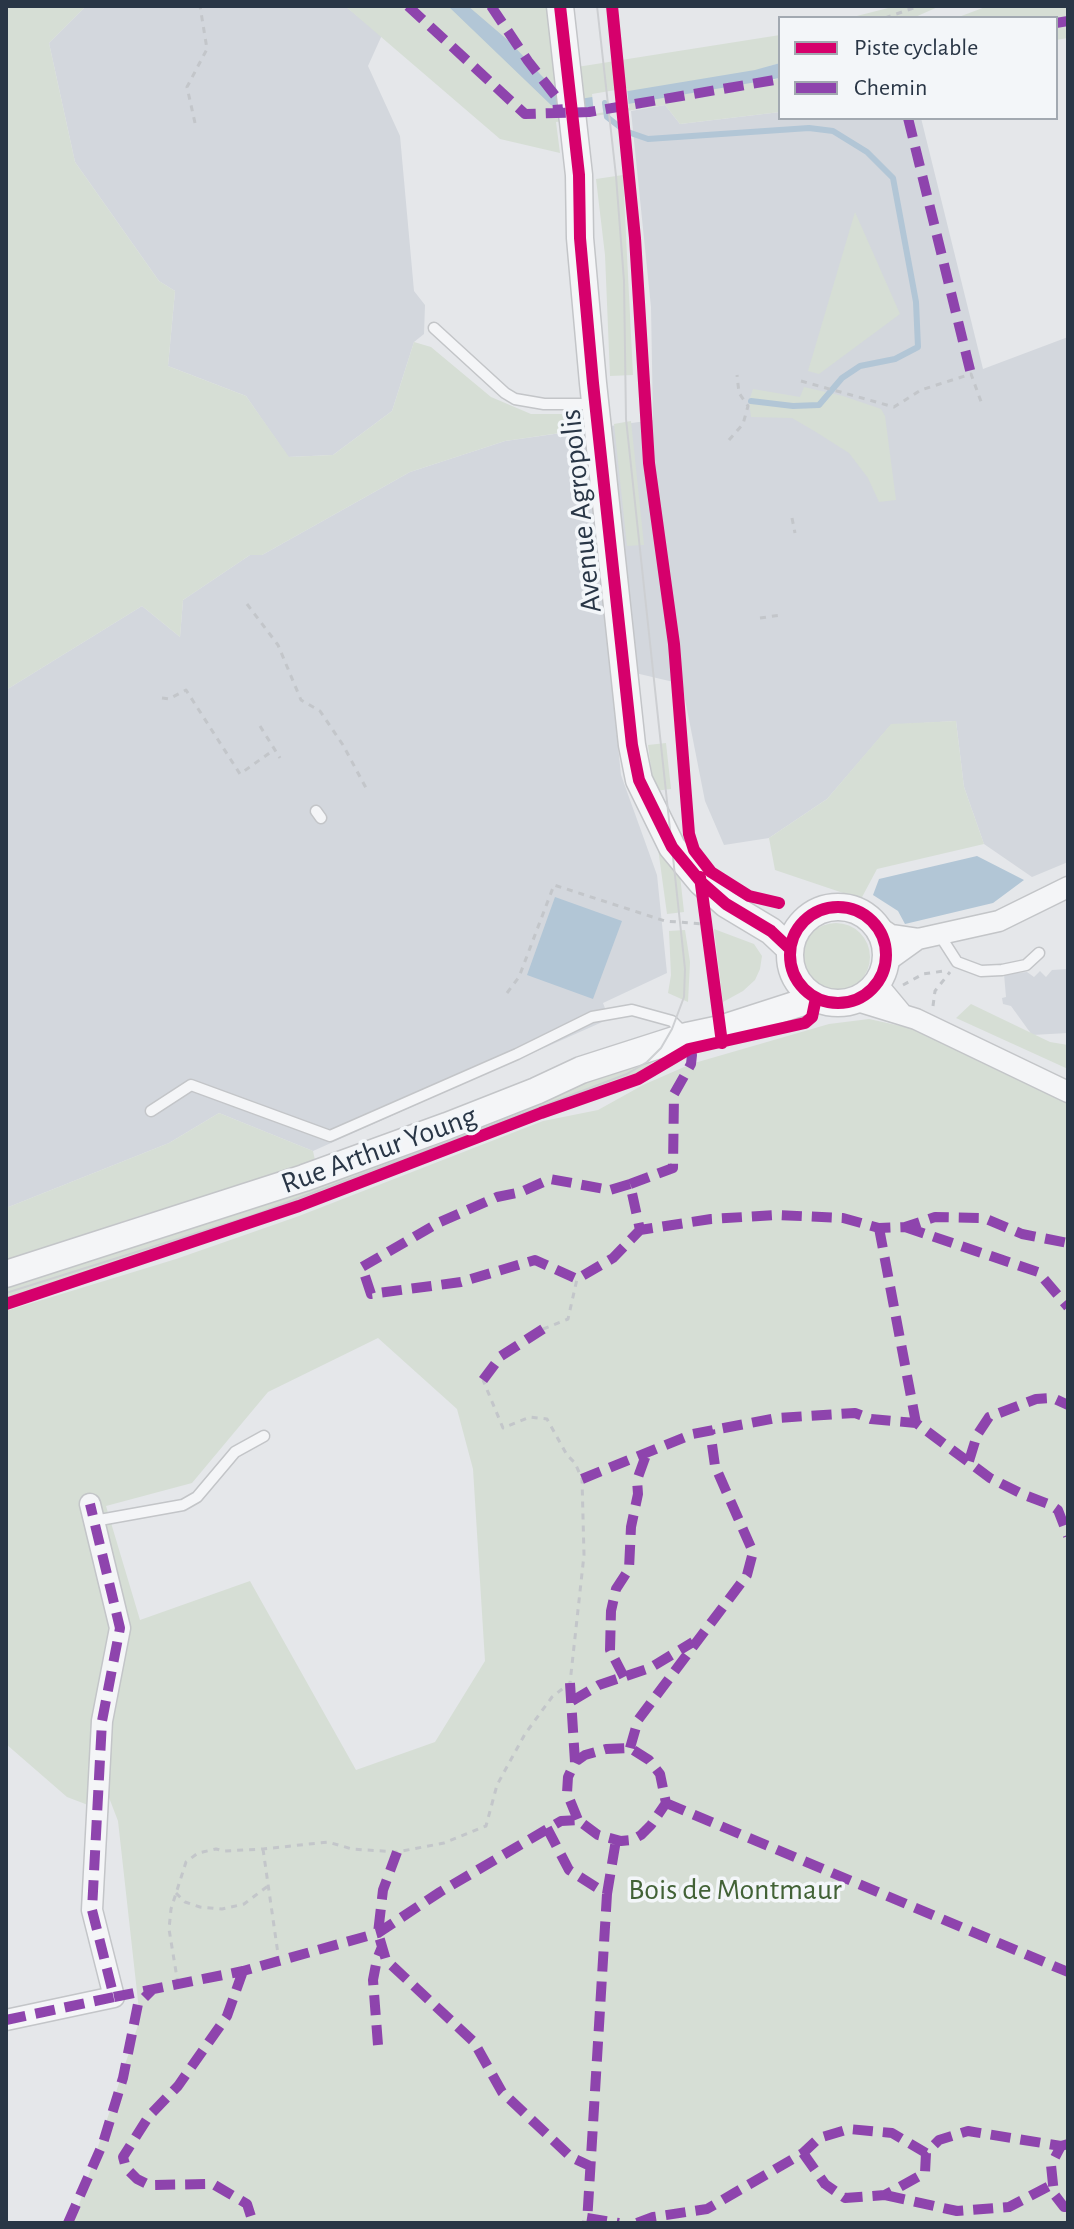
<!DOCTYPE html>
<html>
<head>
<meta charset="utf-8">
<style>
  body { margin:0 }
  #map { position:relative; width:1074px; height:2229px; overflow:hidden; background:#e5e7ea; font-family:"Alegreya Sans",sans-serif }
  canvas { display:block }
  .frame { position:absolute; inset:0; border:8px solid #293646; pointer-events:none }
  .legend { position:absolute; left:778px; top:16px; width:280px; height:104px; box-sizing:border-box; background:#f3f6f9; border:2px solid #a2a9b1; margin:0; padding:10px 14px; list-style:none; font-size:24px; color:#293646 }
  .legend li { display:flex; align-items:center; gap:16px; height:40px }
  .legend b { width:40px; border:2px solid #a2a9b1 }
</style>
</head>
<body>
<div id="map">
<canvas width="1074" height="2229"></canvas>
<div class="frame"></div>
<ul class="legend">
<li><b style="height:10px;background:#d6006c"></b>Piste cyclable</li>
<li><b style="height:10px;background:#8e44ad"></b>Chemin</li>
</ul>
</div>
<script>
const context = document.querySelector('canvas').getContext('2d');
context.lineJoin = 'round';
function paint(path, color) { context.fillStyle = color; context.fill(path, 'evenodd'); }
const poly = rows => new Path2D(rows.map(r => 'M' + r).join(''));
function trace(path, color, width, dash) { context.strokeStyle = color; context.lineWidth = width; context.lineCap = dash ? 'butt' : 'round'; context.setLineDash(dash || []); context.stroke(path); }
function drawText(font, color, halo, rows, align = 'center') {
  context.font = font + ' "Alegreya Sans",sans-serif'; context.lineWidth = 7; context.setLineDash([]); context.textBaseline = 'middle'; context.strokeStyle = halo; context.fillStyle = color; for (const [text, x, y, turn = 0] of rows) {
    context.save(); context.translate(x, y); context.rotate((+turn || 0) * Math.PI / 180); context.textAlign = isNaN(turn) ? turn : align; if (halo) context.strokeText(text, 0, 0); context.fillText(text, 0, 0); context.restore();
  }
}
const built = poly([
  [86,6,345,6,382,35,368,66,400,136,414,291,425,305,424,334,414,342,392,411,333,455,288,457,246,396,168,366,175,291,159,281,75,162,49,43],
  [665,105,680,124,780,112,780,118,921,118,983,369,1068,337,1068,862,1032,877,984,844,964,787,956,721,891,725,827,799,769,838,724,845,705,801,682,684,610,667,621,775,657,875,667,973,603,1003,609,1019,313,1151,219,1113,169,1143,6,1208,6,690,142,606,180,637,183,600,250,555,262,555,410,472,505,441,653,420,651,307,631,111],
  [1068,969,1068,1033,1032,1035,1011,1006,1003,1004,1002,998,1006,997,1004,974,1027,972,1034,977,1040,971,1046,977,1052,970]
]);
const green = poly([
  [6,6,86,6,49,43,75,162,159,281,175,291,168,366,246,396,289,457,333,455,392,411,414,342,431,347,491,397,531,414,562,414,567,432,505,441,410,472,262,555,250,555,183,600,180,637,142,606,6,690],
  [345,6,548,6,558,70,780,35,780,63,770,66,773,80,780,78,780,112,680,124,665,105,556,122,560,153,500,139],
  [896,6,940,6,913,18,849,18],
  [988,6,1068,6,1068,38,1056,40,1056,18,956,18],
  [623,175,633,375,610,376,605,255,596,179],
  [855,212,900,314,819,374,808,371],
  [804,387,843,396,881,409,885,416,896,500,879,502,868,478,849,453,816,432,792,418,751,417,749,401,753,389,800,397],
  [631,421,644,545,627,546,614,424],
  [956,721,964,787,984,844,877,869,861,899,775,870,769,838,827,799,891,724],
  [666,743,671,789,654,791,648,745],
  [657,841,680,875,684,912,667,914],
  '802 957a34 34 0 1 1 68 0a34 34 0 1 1-68 0Z',
  [714,929,754,944,762,956,760,969,755,980,743,991,723,1002],
  [685,930,690,962,688,1002,668,993,671,975,669,931],
  [971,1004,1050,1042,1068,1045,1068,1069,956,1018],
  [869,1019,919,1030,1068,1101,1068,2223,73,2223,140,2019,118,1821,103,1782,109,1734,114,1713,92,1790,104,1795,109,1813,67,1797,6,1744,6,1311,176,1259,299,1216,543,1121,598,1110,643,1085,691,1064,829,1024],
  [378,1338,457,1409,473,1469,485,1661,435,1742,356,1770,250,1581,140,1620,106,1506,192,1483,268,1392],
  [668,1048,643,1071,626,1081,223,1229,6,1298,6,1279],
  [219,1113,313,1151,316,1165,139,1216,6,1261,6,1208,169,1143]
]);
const water = poly([
  [448,6,468,6,510,42,555,90,580,99,755,70,780,63,780,78,581,112,551,105],
  [977,856,1024,880,993,903,905,924,898,911,873,895,879,879],
  [555,897,622,921,593,999,527,975]
]);
const pier = poly([
  [627,88,629,108,594,114,592,94]
]);
const stream = poly([
  [605,103,607,117,625,131,648,139,809,128,833,131,867,152,893,178,916,302,918,347,895,359,860,366,842,378,819,405,793,406,751,401]
]);
const path = poly([
  [885,18,919,6],
  [195,123,187,87,207,49,200,6],
  [801,381,894,407,921,390,971,374,983,407],
  [729,440,743,424,748,406,739,393,737,375],
  [792,518,795,533],
  [247,604,278,645,301,700,320,711,343,745,366,788],
  [760,618,781,615],
  [162,698,169,699,186,690,240,774,275,749],
  [260,726,280,758],
  [903,985,923,974,944,971],
  [507,993,519,977,554,885,665,921,715,925],
  [933,1006,935,991,950,972],
  [543,1329,568,1319,577,1279],
  [263,1849,279,1961],
  [176,1893,185,1902,200,1907,222,1909,244,1904,268,1886],
  [178,1984,169,1929,171,1909,186,1862,198,1853,216,1849,224,1851,263,1849,328,1842,352,1849,397,1852,444,1843,486,1826,497,1785,525,1734,552,1697,570,1683,584,1555,582,1479,575,1463,567,1455,547,1419,530,1417,503,1428,483,1380]
]);
const service = poly([
  [434,328,505,393,515,399,544,404,592,404],
  [316,811,321,818],
  [939,934,957,962,981,971,1002,970,1026,965,1039,953],
  [151,1111,191,1085,330,1136,517,1054,592,1017,632,1010,672,1021,685,1034],
  [94,1521,183,1505,197,1497,235,1452,264,1436]
]);
const minor = poly([
  [876,925,891,935,918,939,999,921,1068,887],
  [886,962,918,939],
  [877,984,902,1014],
  [854,1000,916,1019,1068,1092],
  [6,2020,114,1997,92,1910,102,1721,120,1628,90,1504]
]);
const tertiary = poly([
  [560,6,579,175,580,238,593,383,632,745,639,780,672,847,701,882,726,904,771,931,789,948],
  '790 955a48 48 0 1 1 96 0a48 48 0 1 1-96 0Z',
  [6,1274,304,1178,447,1126,536,1091,581,1070,687,1036,720,1029,816,998]
]);
const tram = poly([
  [6,1293,254,1215,627,1074,647,1062,661,1048,672,1029,684,997,685,969,626,419,624,281,616,176,597,6]
]);
const quiet = poly([
  [408,6,525,114,589,112,780,79],
  [491,6,528,61,557,98,558,111],
  [1056,23,1068,21],
  [908,118,971,374],
  [689,1049,692,1055,691,1064,674,1094,673,1168,630,1184,640,1230,711,1219,777,1215,843,1218,879,1228,905,1227,935,1217,984,1218,1022,1234,1068,1243],
  [630,1184,610,1190,550,1179,521,1192,497,1197,440,1222,362,1267,371,1294,461,1282,535,1260,577,1279,613,1258,640,1230],
  [905,1227,1038,1272,1068,1307],
  [879,1228,916,1423],
  [483,1380,501,1356,543,1329],
  [969,1461,977,1435,989,1417,1036,1399,1053,1398,1068,1405],
  [582,1479,693,1434,776,1418,855,1413,871,1419,916,1423,990,1478,1022,1494,1051,1505,1058,1510,1068,1536],
  [624,1677,610,1650,611,1611,616,1589,629,1569,631,1527,638,1494,637,1480,646,1455],
  [570,1683,575,1762,568,1777,567,1793,578,1820],
  [572,1701,599,1685,650,1668,693,1642],
  [630,1748,638,1720,747,1575,753,1552,715,1466,710,1430],
  [666,1803,1068,1972],
  [547,1828,569,1870,607,1894,587,2223],
  [397,1852,383,1890,378,1933,386,1960,474,2042,502,2092,571,2157,590,2166],
  [607,1894,616,1840],
  [243,1971,227,2016,178,2086,149,2116,123,2157,126,2168,137,2179,149,2185,213,2184,247,2204,253,2223],
  [114,1997,243,1971,378,1933,440,1892,561,1821,578,1820,598,1835,621,1841,632,1840,641,1835,651,1825,666,1803,660,1774,649,1760,630,1748,606,1749,585,1755,575,1762],
  [6,2020,114,1997,92,1910,102,1721,120,1628,90,1504],
  [378,2045,373,1980,377,1959,382,1947],
  [1068,2144,1061,2146,1051,2165,1054,2194,1064,2207,1068,2207],
  [803,2153,825,2184,845,2198,885,2195,925,2173,926,2153,939,2140,968,2131,1061,2146],
  [885,2195,957,2211,1009,2207,1053,2184],
  [587,2218,619,2223],
  [68,2223,103,2143,123,2078,138,2004,153,1989],
  [637,2223,653,2217,707,2209,803,2153,819,2138,849,2129,892,2133,926,2153]
]);
const cycleway = poly([
  [560,6,579,175,580,238,593,383,632,745,639,780,672,847,701,882,726,904,771,931,789,948],
  [612,6,635,238,649,463,674,644,689,834,694,850,711,872,749,896,779,903],
  [700,877,722,1043],
  '790 955a48 48 0 1 1 96 0a48 48 0 1 1-96 0Z',
  [6,1304,299,1206,541,1113,638,1079,689,1049,805,1023,812,1017,816,998]
]);
const streetNames = [
  ["Avenue Agropolis",581,511,-96],
  ["Rue Arthur Young",379,1150,-20]
];
const parkNames = [
  ["Bois de Montmaur",735,1890]
];
paint(built, '#d3d7dd');
paint(green, '#d6ded5');
paint(water, '#b2c6d6');
paint(pier, '#e5e7ea');
trace(stream, '#b2c6d6', 6);
trace(service, '#c3c5c8', 13);
trace(minor, '#c3c5c8', 23);
trace(tertiary, '#c3c5c8', 29);
trace(path, '#c3c6ca', 3, [6, 6]);
trace(service, '#f4f5f7', 10);
trace(minor, '#f4f5f7', 20);
trace(tertiary, '#f4f5f7', 26);
trace(tram, '#cdcfd2', 2);
trace(quiet, '#8e44ad', 10, [20, 10]);
trace(cycleway, '#d6006c', 12);
drawText('30px', '#293646', '#f3f6f9', streetNames);
drawText('30px', '#426236', '#f3f6f9', parkNames);
</script>
</body>
</html>
